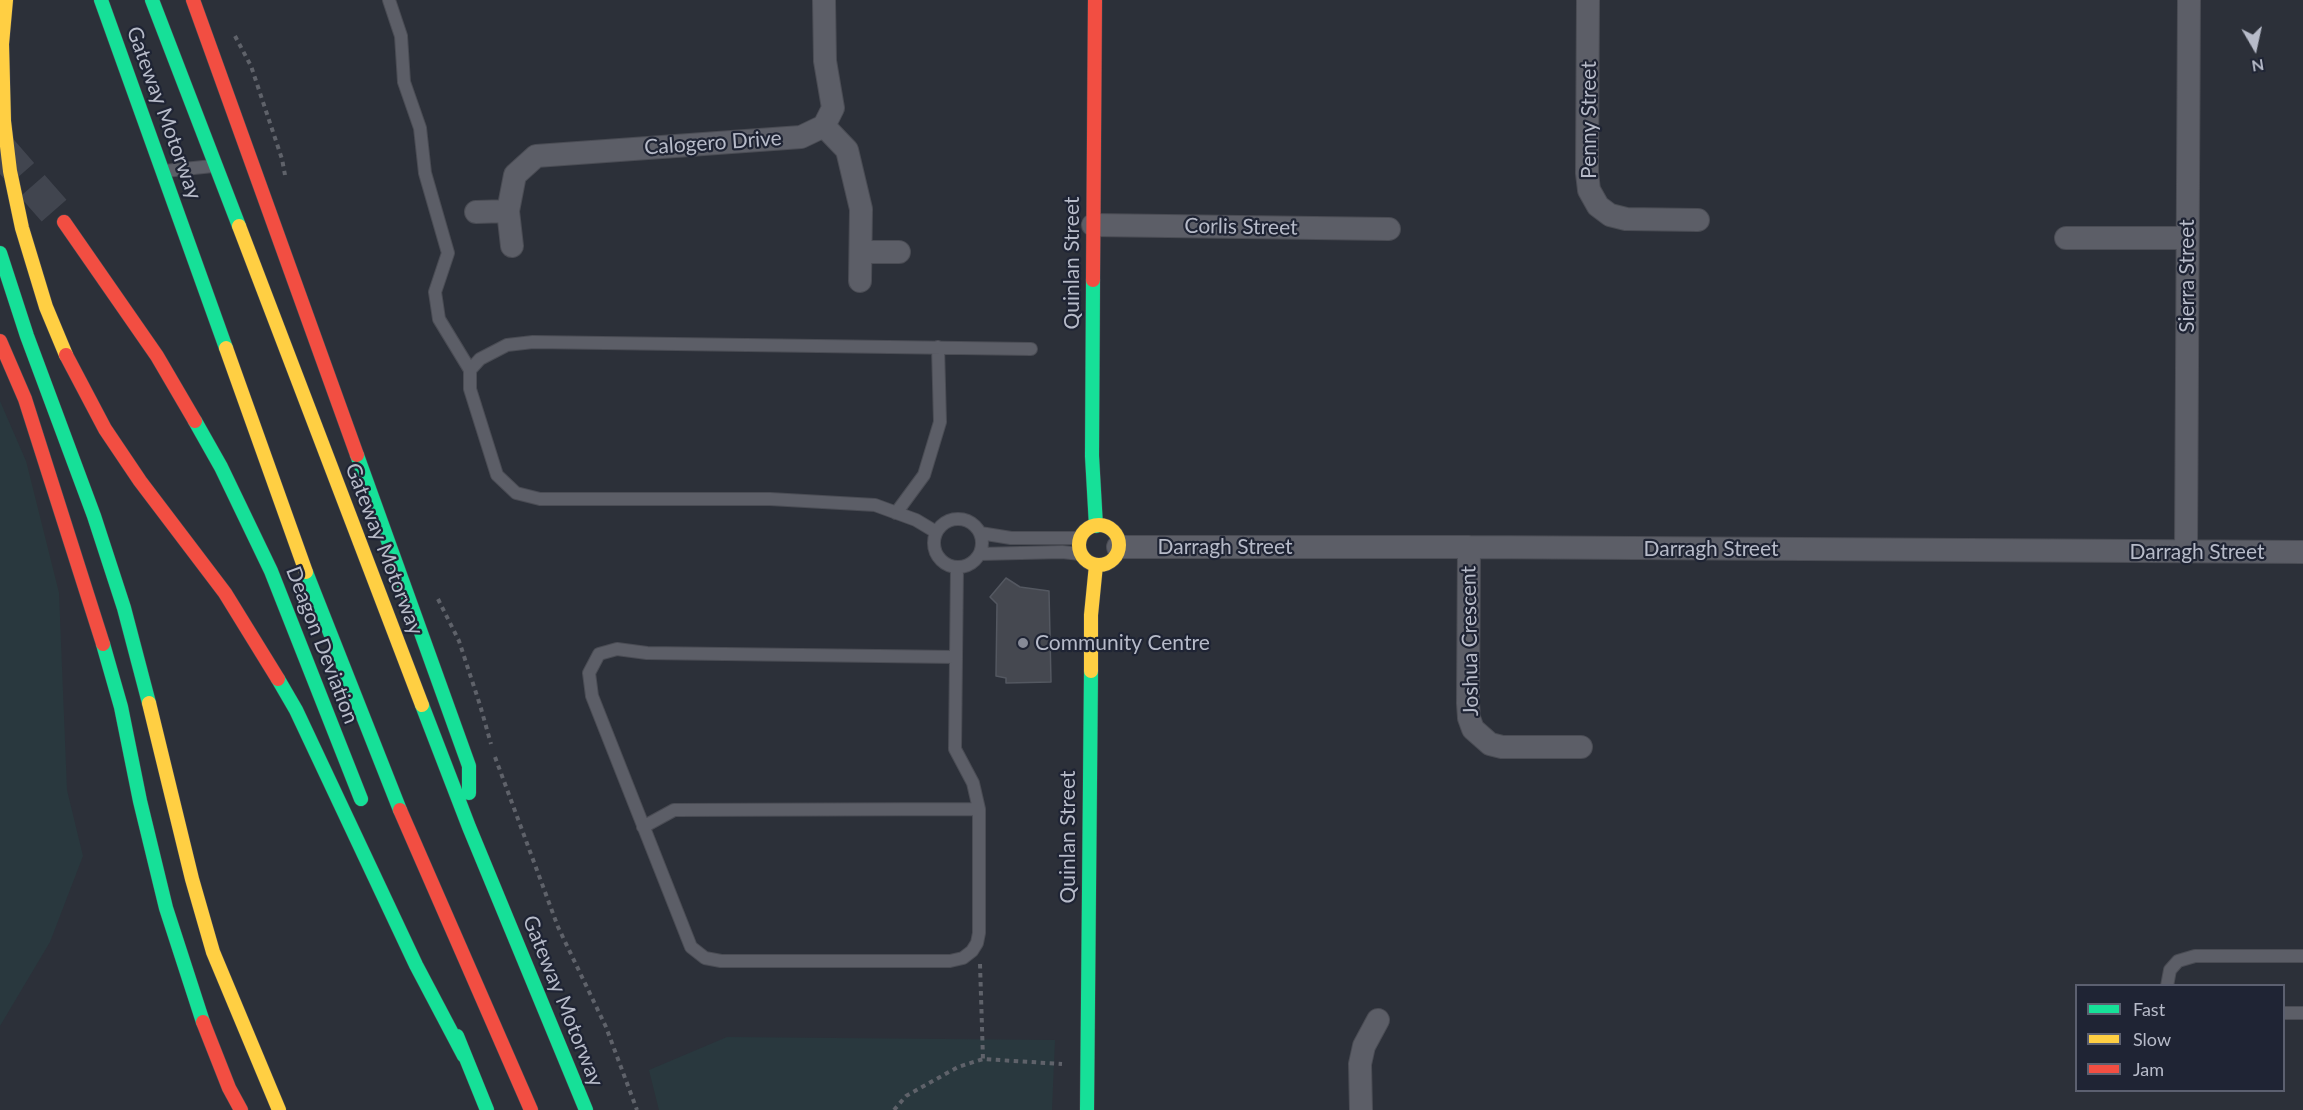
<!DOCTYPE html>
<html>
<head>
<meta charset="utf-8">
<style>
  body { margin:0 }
  #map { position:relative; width:2303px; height:1110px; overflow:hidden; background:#2c3039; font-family:Lato,sans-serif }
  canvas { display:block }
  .legend { position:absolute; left:2075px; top:984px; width:210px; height:108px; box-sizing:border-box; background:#1f2434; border:2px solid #5c6070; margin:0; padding:8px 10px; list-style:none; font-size:18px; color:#b7bbc9 }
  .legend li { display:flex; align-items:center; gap:12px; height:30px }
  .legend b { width:30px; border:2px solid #5c6070 }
  .north { position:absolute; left:2225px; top:18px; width:60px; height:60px; -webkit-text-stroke:4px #1f2434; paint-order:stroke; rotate:171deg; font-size:16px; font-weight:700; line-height:24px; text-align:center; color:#b7bbc9 }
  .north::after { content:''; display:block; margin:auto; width:21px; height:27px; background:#b7bbc9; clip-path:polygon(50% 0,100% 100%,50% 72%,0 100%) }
</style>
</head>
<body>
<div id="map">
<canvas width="2303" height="1110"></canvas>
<ul class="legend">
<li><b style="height:8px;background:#16e098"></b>Fast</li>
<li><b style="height:8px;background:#ffcf43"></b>Slow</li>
<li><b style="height:8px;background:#f24e42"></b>Jam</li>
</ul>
<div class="north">N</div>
</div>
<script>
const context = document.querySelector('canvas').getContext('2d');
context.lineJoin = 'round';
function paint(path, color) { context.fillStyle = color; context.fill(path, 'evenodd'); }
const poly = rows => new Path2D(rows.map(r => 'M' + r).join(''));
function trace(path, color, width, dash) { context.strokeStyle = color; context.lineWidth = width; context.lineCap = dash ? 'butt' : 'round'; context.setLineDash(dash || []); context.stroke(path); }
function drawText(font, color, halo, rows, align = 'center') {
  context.font = font + ' Lato,sans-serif'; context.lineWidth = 4.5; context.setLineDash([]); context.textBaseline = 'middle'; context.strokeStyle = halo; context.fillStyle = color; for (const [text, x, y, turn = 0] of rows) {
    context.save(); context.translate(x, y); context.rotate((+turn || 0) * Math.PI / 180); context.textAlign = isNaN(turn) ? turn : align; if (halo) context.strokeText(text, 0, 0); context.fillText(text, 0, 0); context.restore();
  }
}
const green = poly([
  [0,401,26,461,59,593,67,790,83,856,50,942,0,1026],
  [727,1037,1055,1040,1052,1110,659,1110,649,1070]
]);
const building = poly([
  [1006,578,1020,587,1049,591,1051,682,1006,683,1006,678,996,676,997,604,990,597,1006,578]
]);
const highwayTunnel = poly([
  [0,149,64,222]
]);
const path = poly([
  [235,36,251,66,282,159,285,175],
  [438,599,459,641,480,705,491,744],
  [495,757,558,927,606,1027,637,1110],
  [980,964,983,1059],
  [894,1110,906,1096,922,1087,958,1067,983,1059,1062,1064]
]);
const lane = poly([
  [389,0,401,36,404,82,420,128,425,173,448,253,435,292,439,319,470,370],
  [165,171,213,166],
  [896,513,924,475,940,422,938,347],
  '934 543a24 24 0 1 1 48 0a24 24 0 1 1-48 0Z',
  [936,532,916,520,875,505,770,499,540,499,516,493,497,475,470,389,470,370,480,359,507,345,533,342,1031,349],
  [980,533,1011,538,1080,538],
  [980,554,1062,552,1081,554],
  [955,657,647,653,617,649,599,654,589,673,592,696,691,947,705,958,721,961,950,961,963,958,972,951,977,943,979,933,979,809,973,783,955,749,957,567],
  [643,827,674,810,979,809],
  [2167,986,2170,970,2178,961,2195,956,2303,956],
  [2284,1013,2303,1013]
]);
const street = poly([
  [1588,0,1587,173,1589,190,1598,206,1610,215,1626,219,1698,220],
  [824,126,847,150,861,209,860,281],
  [476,212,508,211],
  [1093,225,1389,229],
  [2066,238,2186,238],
  [512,246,508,211,515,175,536,156,801,137,824,126,833,108,825,61,824,0],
  [862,252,899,252],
  [1118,547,1469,547,2303,552],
  [1469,547,1468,703,1469,718,1473,729,1490,744,1502,747,1581,747],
  [2186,552,2189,0],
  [1361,1110,1360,1064,1364,1046,1378,1020]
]);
const fast = poly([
  [101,0,226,348],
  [152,0,239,226],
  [0,253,27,336,94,516,124,608,149,703],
  [1093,280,1092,456,1096,526],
  [195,421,221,467,271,571,361,799],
  [357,455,469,766,469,793],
  [306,572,400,810],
  [103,644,121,707,140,801,166,908,203,1022],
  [278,679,296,710,416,965,464,1056],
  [422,705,469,827,586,1110],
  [457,1036,487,1110],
  [1087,1110,1091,671]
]);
const slow = poly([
  [6,0,2,44,4,121,10,171,22,228,46,307,66,355],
  [239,226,422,705],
  [226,348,306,572],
  '1079 545a20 20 0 1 1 40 0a20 20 0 1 1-40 0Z',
  [1091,671,1091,615,1096,565],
  [149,703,192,879,213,952,279,1110]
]);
const jam = poly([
  [193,0,357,455],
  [64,222,157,356,195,421],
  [1093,280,1095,0],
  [0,341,25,399,103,644],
  [66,355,105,429,140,481,225,593,278,679],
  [400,810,531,1110],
  [203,1022,229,1088,241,1110]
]);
const markers = [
  [1023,643,6,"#868a97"]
];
const streetNames = [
  ["Gateway Motorway",164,113,70],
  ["Penny Street",1589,120,-90],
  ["Calogero Drive",713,143,-4],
  ["Corlis Street",1241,227,1],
  ["Quinlan Street",1072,263,-90],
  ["Sierra Street",2187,276,-90],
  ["Darragh Street",1225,547],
  ["Gateway Motorway",384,549,69],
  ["Darragh Street",1711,549],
  ["Darragh Street",2197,552],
  ["Joshua Crescent",1470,641,-91],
  ["Deagon Deviation",322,645,69],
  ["Quinlan Street",1068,837,-90],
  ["Gateway Motorway",563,1001,68]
];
const poiNames = [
  ["Community Centre",1035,643]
];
paint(green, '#29383e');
paint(building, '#454850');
trace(building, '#545861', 1.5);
trace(highwayTunnel, '#41454f', 33, [33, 16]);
trace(lane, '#4a4c54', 14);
trace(street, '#4a4c54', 24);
trace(fast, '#4a4c54', 15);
trace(slow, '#4a4c54', 15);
trace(jam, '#4a4c54', 15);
trace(path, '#5f626a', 4, [4.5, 4.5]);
trace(lane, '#5c5e67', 12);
trace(street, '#5c5e67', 22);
trace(fast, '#16e098', 14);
trace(slow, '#ffcf43', 14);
trace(jam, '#f24e42', 14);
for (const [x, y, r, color] of markers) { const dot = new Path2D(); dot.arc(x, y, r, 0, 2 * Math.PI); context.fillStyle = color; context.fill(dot); trace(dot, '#1f2434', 2); }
drawText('21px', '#b7bbc9', '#1f2434', streetNames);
drawText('21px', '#b7bbc9', '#1f2434', poiNames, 'left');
</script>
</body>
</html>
